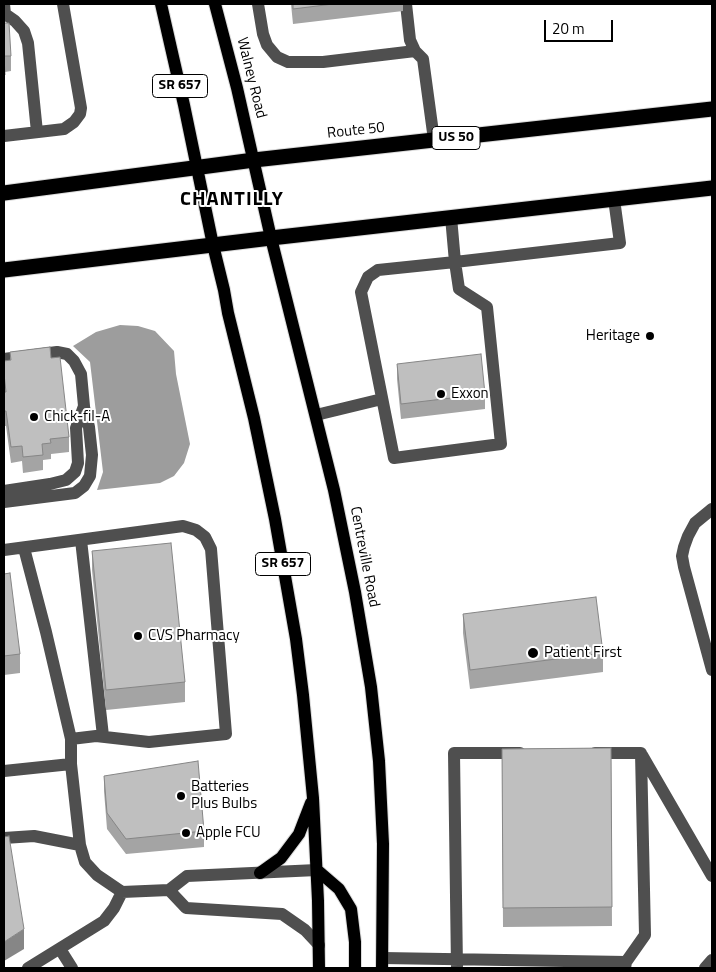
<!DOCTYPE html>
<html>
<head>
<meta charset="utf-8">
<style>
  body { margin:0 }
  #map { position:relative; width:716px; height:972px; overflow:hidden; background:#fff; font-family:"Titillium Web",sans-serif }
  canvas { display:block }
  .frame { position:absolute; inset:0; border:5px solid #000; pointer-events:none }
  .scale { position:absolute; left:544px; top:20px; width:69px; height:22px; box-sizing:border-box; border:2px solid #000; border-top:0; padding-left:6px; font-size:15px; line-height:18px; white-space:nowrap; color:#000; -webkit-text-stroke:4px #fff; paint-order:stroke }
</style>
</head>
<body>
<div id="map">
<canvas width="716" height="972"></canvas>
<div class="frame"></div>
<div class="scale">20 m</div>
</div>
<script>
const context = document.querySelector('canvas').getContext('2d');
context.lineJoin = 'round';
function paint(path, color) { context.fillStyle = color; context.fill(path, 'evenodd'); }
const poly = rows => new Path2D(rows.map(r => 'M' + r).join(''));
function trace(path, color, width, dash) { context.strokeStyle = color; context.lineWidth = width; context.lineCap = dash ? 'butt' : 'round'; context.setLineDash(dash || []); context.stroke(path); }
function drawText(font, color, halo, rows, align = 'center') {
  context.font = font + ' "Titillium Web",sans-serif'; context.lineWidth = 4; context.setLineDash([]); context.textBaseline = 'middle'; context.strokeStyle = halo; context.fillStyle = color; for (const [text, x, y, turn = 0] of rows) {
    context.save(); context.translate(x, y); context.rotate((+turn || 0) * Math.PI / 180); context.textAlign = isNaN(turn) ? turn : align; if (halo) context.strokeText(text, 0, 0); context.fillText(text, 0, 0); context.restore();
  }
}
const water = poly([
  [120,325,138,326,155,331,174,351,176,374,190,444,184,463,174,476,160,483,97,490,103,472,90,362,73,346,96,332]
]);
const minor = poly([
  [4,4,5,14,15,21,24,31,28,43,37,132],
  [258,4,263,34,267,45,277,57,288,62,323,62,415,51],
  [406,4,410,40,415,51,423,59,434,140],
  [4,136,64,129,74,122,80,114,81,108,63,4],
  [451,217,455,262,459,289,487,307,501,444,394,458,361,292,368,277,378,270,455,262,620,243,614,199],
  [4,359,57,352,67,354,74,361,81,374,84,406,76,428,78,463,75,472,66,480,50,484,4,491],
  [316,415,382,399],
  [4,502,75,493,84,486,90,476,92,455,89,427,84,407],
  [712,509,695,523,688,536,684,547,682,556,684,567,712,670],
  [81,540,103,736],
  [4,550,183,526,196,530,205,537,211,549,226,734,149,742,96,736,71,739,46,632,24,548],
  [71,739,71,764,80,845,85,862,97,875,122,892,169,890,187,876,317,870],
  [595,753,641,753,645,935,626,962,625,968],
  [642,755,712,876],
  [4,771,71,764],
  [4,838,34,836,80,845],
  [169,890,186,908,282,914,305,930,319,945],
  [60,949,72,968],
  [383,958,626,962],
  [28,968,104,921,114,908,122,892],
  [457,968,454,753,520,753],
  [705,968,712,960]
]);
const major = poly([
  [161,4,184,105,213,245,224,290,228,313,254,418,275,519,296,639,303,695,313,798,318,901,319,968],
  [215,4,237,88,271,238,334,490,355,592,371,687,379,761,383,844,382,968],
  [317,870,339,889,351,909,355,942,355,968],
  [260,873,281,858,299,834,311,803]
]);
const highway = poly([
  [4,193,254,160,712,109],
  [4,270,271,238,712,188]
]);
const wall = poly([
  [291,4,403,4,403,11,293,24],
  [4,23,11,56,11,71,5,72,5,91,4,91],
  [10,352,51,358,69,437,69,452,51,454,51,459,43,460,43,470,23,473,22,461,11,463,6,426,4,426,4,361,10,360],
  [397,364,485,394,485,409,401,419,397,379],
  [92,551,185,682,185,702,106,710,92,570],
  [4,574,20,654,20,673,4,675],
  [463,614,603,653,603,672,470,689,463,633],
  [611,748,612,926,503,927,502,749],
  [104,776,204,831,204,847,126,854,107,829,104,791]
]);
const shadedWall = poly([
  [24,929,24,949,4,961,4,942]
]);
const building = poly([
  [293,4,333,4,293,9,293,4],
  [4,23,9,23,11,56,4,56,5,75,4,76,4,23],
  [50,347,51,358,60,357,69,437,50,439,51,443,42,444,43,455,23,457,22,446,11,447,6,411,4,411,4,392,6,392,4,374,4,361,11,360,10,352,50,347],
  [481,354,485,394,401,404,397,364,481,354],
  [171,543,185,682,106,690,92,551,171,543],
  [10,573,20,654,4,656,4,574,10,573],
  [596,597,603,653,470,670,463,614,596,597],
  [611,748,612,907,503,908,502,749,611,748],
  [198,761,204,831,126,839,107,813,104,776,198,761],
  [9,836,24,929,4,942,4,837,9,836]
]);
const markers = [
  [650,336,5,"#000"],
  [441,394,5,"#000"],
  [34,417,5,"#000"],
  [138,636,5,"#000"],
  [533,653,6,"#000"],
  [181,796,5,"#000"],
  [186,833,5,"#000"]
];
const shields = [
  [180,86,55],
  [456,138,48],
  [283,564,55]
];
const shieldNames = [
  ["SR 657",180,86],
  ["US 50",456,138],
  ["SR 657",283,564]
];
const streetNames = [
  ["Walney Road",251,78,76],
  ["Route 50",356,131,-6],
  ["Centreville Road",364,557,79]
];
const poiNames = [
  ["Heritage",640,336,"right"],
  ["Exxon",451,394],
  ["Chick-fil-A",44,417],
  ["CVS Pharmacy",148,636],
  ["Patient First",544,653],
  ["Batteries",191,787],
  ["Plus Bulbs",191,804],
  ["Apple FCU",196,833]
];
const districtNames = [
  ["CHANTILLY",232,200]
];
paint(water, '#9d9d9d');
trace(major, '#dbdbdb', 14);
trace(highway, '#dbdbdb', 17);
trace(minor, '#4f4f4f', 12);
trace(major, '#000', 12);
trace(highway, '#000', 15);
paint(wall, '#a4a4a4');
paint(shadedWall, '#868686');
paint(building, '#bfbfbf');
trace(building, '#868686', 1);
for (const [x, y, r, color] of markers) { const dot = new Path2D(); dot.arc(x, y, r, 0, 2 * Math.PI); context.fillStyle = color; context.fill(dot); trace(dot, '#fff', 2); }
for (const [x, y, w] of shields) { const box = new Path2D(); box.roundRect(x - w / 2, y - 11.5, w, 23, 4); context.fillStyle = '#fff'; context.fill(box); trace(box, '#000', 1); }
drawText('bold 14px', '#000', null, shieldNames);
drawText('15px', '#000', '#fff', streetNames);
drawText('15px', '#000', '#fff', poiNames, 'left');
context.letterSpacing = '1px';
drawText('bold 20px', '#000', '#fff', districtNames);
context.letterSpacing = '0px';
</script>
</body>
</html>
